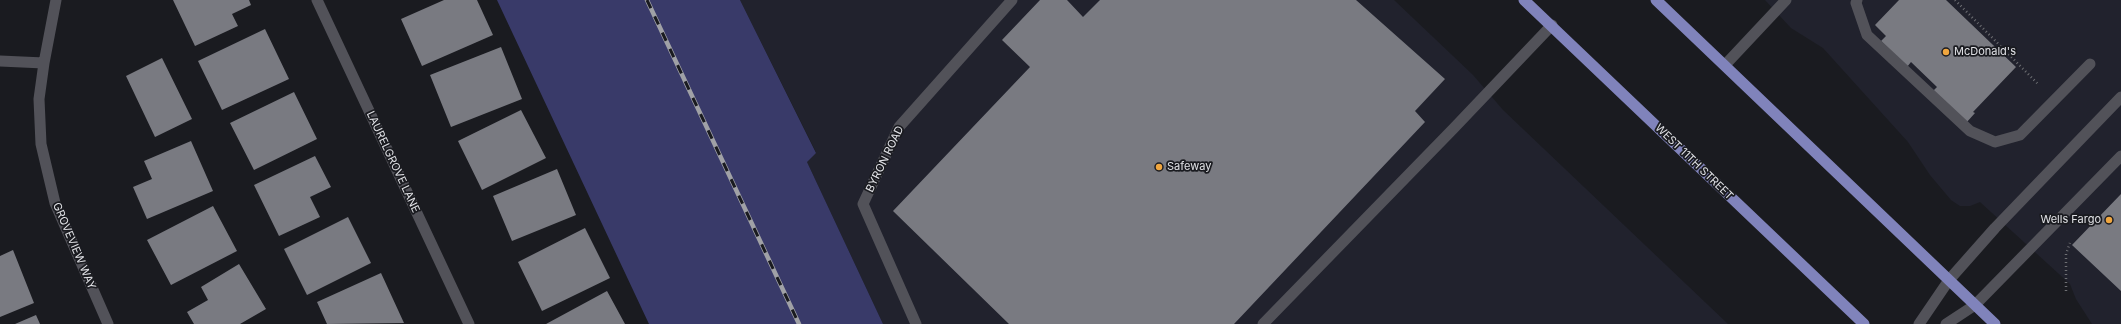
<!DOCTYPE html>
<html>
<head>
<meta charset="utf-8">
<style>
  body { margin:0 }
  canvas { display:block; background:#1a1b20 }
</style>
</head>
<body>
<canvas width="2121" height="324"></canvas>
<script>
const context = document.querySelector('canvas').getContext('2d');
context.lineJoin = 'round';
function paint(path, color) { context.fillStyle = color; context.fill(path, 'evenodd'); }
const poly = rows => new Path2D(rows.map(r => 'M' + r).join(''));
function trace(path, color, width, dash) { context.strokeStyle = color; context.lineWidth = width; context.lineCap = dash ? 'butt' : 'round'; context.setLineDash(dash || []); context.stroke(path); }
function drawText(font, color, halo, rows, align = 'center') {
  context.font = font + ' Inter,sans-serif'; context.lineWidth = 3.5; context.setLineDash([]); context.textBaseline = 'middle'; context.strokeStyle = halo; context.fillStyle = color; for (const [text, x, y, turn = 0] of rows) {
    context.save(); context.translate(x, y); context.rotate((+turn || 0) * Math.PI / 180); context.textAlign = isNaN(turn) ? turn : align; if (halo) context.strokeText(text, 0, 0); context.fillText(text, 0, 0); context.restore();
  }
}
const built = poly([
  [740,0,1394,0,1473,75,1503,110,1728,324,883,324,807,162,816,152],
  [1765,0,2121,0,2121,324,2092,324,2076,299,2070,284,1980,202,1970,206,1960,206,1951,200,1930,175,1908,142,1823,48,1791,28]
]);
const green = poly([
  [497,0,740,0,816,153,807,162,883,324,649,324]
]);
const building = poly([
  [173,0,249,0,251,5,232,14,238,26,195,46],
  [444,0,477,0,493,35,422,66,401,19],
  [1040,0,1067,0,1083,17,1100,0,1356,0,1445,79,1415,111,1425,122,1234,324,1009,324,893,211,1030,67,1002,40],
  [1899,0,1946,0,2016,67,1973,112,1975,113,1966,123,1933,91,1937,87,1911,62,1907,67,1881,41,1886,36,1875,25],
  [265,29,289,79,222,110,198,61],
  [501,47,522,99,451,127,430,75],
  [162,58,192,119,155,137,126,76],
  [294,92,317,139,254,170,230,123],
  [521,110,546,158,482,190,458,141],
  [191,141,213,191,147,219,133,187,152,179,144,161],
  [315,156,331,187,310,197,320,217,279,236,254,185],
  [557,169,576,215,512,241,493,196],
  [2121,194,2121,291,2072,245],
  [213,206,237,251,171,285,147,240],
  [348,217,371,263,307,295,284,249],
  [585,228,610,278,542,311,518,262],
  [13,250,34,303,0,317,0,256],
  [239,264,266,309,240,324,194,324,187,312,208,300,201,287],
  [381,273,404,323,327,324,317,302],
  [607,291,625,324,546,324],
  [36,315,40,324,15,324]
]);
const path = poly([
  [1955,0,2038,84],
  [2066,291,2066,254,2070,243]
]);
const service = poly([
  [1857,0,1856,3,1867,35,1970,131,1995,142,2020,135,2090,64],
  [1725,65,1786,0],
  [916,324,863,204,899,127,1012,0],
  [1263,324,1454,128,1552,25],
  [1919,324,1949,280,1995,228,2121,97],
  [1946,324,1975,305,2121,156]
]);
const minor = poly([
  [56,0,44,63,39,99,41,144,55,203,108,324],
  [317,0,469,324],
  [0,61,44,63]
]);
const primary = poly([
  [1524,0,1864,324],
  [1656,0,1995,324]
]);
const rail = poly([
  [647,0,799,324]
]);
const markers = [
  [1946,52,4,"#f0a63f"],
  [1159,167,4,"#f0a63f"],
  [2109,220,4,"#f0a63f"]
];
const poiNames = [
  ["McDonald's",1954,52],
  ["Safeway",1167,167],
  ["Wells Fargo",2101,220,"right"]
];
const streetNames = [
  ["BYRON ROAD",885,159,-64],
  ["LAURELGROVE LANE",393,162,65],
  ["WEST 11TH STREET",1694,162,44],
  ["GROVEVIEW WAY",74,246,67]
];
paint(built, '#21222d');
paint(green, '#393a69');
paint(building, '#797a81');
trace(path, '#6e6f73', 2.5, [1, 3]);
trace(service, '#525259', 11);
trace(minor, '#525259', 11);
trace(primary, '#8083bb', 11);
trace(rail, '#a0a1a6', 4.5);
trace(rail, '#1a1b20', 3, [9]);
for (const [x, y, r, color] of markers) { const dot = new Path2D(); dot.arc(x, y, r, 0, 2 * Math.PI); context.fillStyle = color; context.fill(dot); trace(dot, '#1a1b20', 1.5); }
drawText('11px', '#e1e2e6', '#1a1b20', poiNames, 'left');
drawText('11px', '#e1e2e6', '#1a1b20', streetNames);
</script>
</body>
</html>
